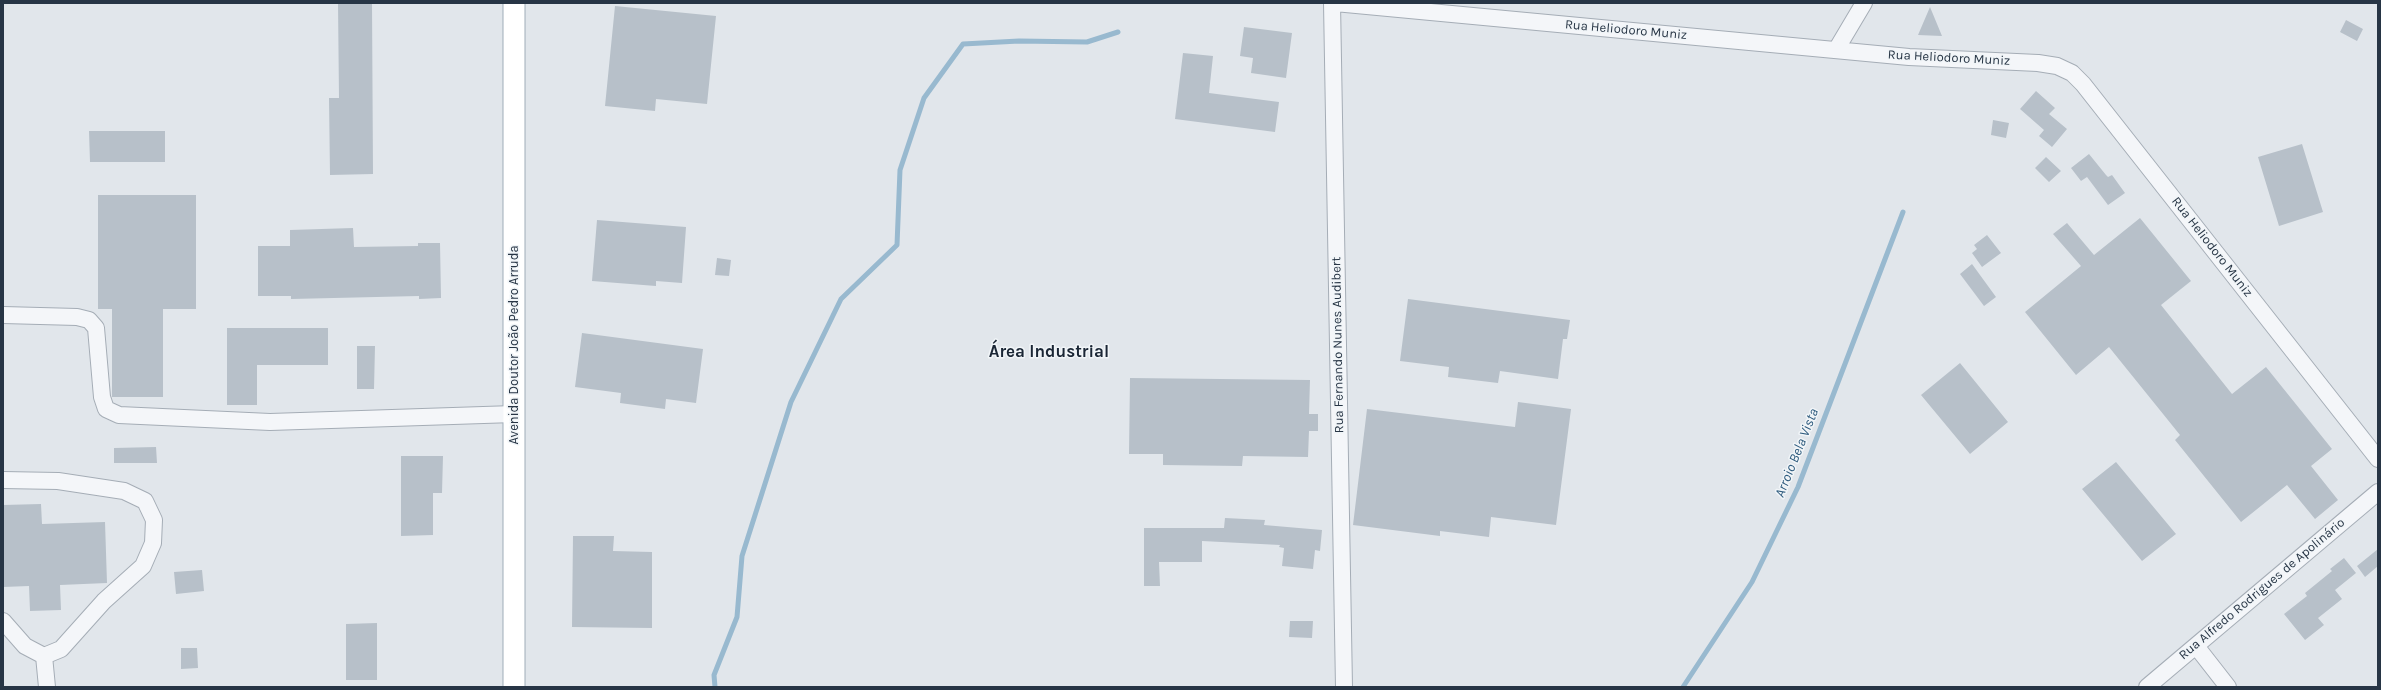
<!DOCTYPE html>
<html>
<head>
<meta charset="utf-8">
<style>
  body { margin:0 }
  #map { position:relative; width:2381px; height:690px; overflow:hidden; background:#e1e6eb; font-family:Karla,sans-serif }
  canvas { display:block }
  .frame { position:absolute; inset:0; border:4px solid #273545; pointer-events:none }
</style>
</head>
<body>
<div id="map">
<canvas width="2381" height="690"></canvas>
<div class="frame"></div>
</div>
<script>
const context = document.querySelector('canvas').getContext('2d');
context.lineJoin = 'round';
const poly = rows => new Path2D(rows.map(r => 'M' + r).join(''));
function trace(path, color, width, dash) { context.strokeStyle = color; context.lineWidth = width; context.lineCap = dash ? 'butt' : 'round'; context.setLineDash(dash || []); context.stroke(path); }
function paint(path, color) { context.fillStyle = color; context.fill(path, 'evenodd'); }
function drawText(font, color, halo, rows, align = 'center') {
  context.font = font + ' Karla,sans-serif'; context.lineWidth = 3; context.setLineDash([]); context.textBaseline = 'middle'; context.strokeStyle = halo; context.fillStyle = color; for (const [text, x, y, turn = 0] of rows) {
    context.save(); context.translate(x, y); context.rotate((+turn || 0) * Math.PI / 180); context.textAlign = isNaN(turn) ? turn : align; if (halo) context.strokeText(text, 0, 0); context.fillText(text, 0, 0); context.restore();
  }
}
const stream = poly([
  [715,687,714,675,737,617,742,556,791,402,841,299,897,245,900,170,924,98,963,44,1019,41,1087,42,1118,32],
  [1683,687,1752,582,1798,487,1903,212]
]);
const building = poly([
  [338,3,372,3,373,174,330,175,329,98,339,98],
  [615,6,716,16,707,104,656,99,655,111,605,106],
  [1930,7,1942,36,1918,35],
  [2346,20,2363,29,2357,41,2340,32],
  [1244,27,1292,33,1286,78,1251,73,1253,58,1240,56],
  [1183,53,1213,56,1209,93,1279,102,1275,132,1175,119],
  [2036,91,2055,108,2049,114,2067,129,2052,147,2039,136,2044,130,2020,109],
  [1993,120,2009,123,2006,138,1991,135],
  [89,131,165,131,165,162,90,162],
  [2302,144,2323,212,2279,226,2258,157],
  [2089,154,2106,175,2108,177,2112,175,2125,193,2108,205,2087,177,2081,181,2071,168],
  [2046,157,2061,171,2049,182,2035,168],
  [98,195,196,195,196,309,163,309,163,397,112,397,112,309,98,309],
  [2140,218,2191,281,2161,305,2232,394,2266,367,2332,449,2311,466,2338,500,2315,519,2287,485,2241,522,2175,440,2180,435,2109,347,2076,375,2025,312,2081,266,2053,234,2067,223,2094,255],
  [597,220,686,227,682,283,656,281,656,286,592,281],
  [353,228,354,247,418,246,418,243,440,243,441,298,419,299,419,296,291,299,291,296,258,296,258,246,290,246,290,230],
  [1987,235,2001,253,1982,267,1972,253,1977,249,1974,245],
  [717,258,731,260,729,276,715,275],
  [1972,264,1996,297,1984,306,1960,274],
  [1408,299,1570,320,1567,339,1563,339,1558,379,1500,371,1498,383,1448,377,1449,367,1400,361],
  [227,328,328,328,328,365,257,365,257,405,227,405],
  [582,333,703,349,696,403,666,399,665,409,620,403,621,393,575,387],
  [357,346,375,346,374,389,357,389],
  [1960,363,2008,422,1970,454,1921,395],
  [1130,378,1310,380,1309,414,1318,414,1318,431,1309,431,1308,457,1243,456,1242,466,1163,465,1163,454,1129,454],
  [1518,402,1571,409,1556,525,1491,517,1489,537,1440,531,1440,536,1353,525,1367,409,1515,427],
  [156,447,157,463,114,463,114,448],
  [401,456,443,456,442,493,433,493,433,535,401,536],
  [2116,462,2176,534,2142,561,2082,489],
  [41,504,42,524,105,522,107,583,60,585,61,610,30,611,29,586,3,587,3,505],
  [1225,518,1265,520,1264,525,1322,530,1320,551,1315,550,1313,569,1282,566,1284,548,1279,547,1280,545,1202,541,1202,562,1159,562,1160,586,1144,586,1144,528,1224,528],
  [573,536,614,536,613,551,652,552,652,628,572,627],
  [2378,549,2378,566,2365,577,2357,566],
  [2344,558,2356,573,2335,590,2342,599,2318,618,2324,625,2305,640,2284,614,2307,596,2305,593,2332,571,2330,569],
  [202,570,204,591,176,594,174,572],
  [1290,621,1313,621,1312,638,1289,637],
  [377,623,377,680,346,680,346,624],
  [181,648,197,648,198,668,181,669]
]);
const minor = poly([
  [1332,3,1344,687],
  [1335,3,1909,57,2038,63,2057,66,2072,73,2083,84,2378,459],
  [1836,50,1864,3],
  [3,315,77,317,89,320,96,328,102,397,106,409,119,415,270,422,514,414],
  [3,480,58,481,124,491,145,501,154,520,153,543,143,566,104,601,61,649,44,656,25,646,3,621],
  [2196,646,2228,687],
  [44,656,47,687],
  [2147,687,2378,492]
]);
const major = poly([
  [514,687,514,3]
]);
const streetNames = [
  ["Rua Heliodoro Muniz",1626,30,5],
  ["Rua Heliodoro Muniz",1949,58,3],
  ["Rua Heliodoro Muniz",2212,247,52],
  ["Avenida Doutor João Pedro Arruda",514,345,-90],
  ["Rua Fernando Nunes Audibert",1338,345,-91],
  ["Rua Alfredo Rodrigues de Apolinário",2262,589,-40]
];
const waterNames = [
  ["Arroio Bela Vista",1797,453,-68]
];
const districtNames = [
  ["Área Industrial",1049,352]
];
trace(stream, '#98b9cf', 5);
paint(building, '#b7c0c9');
trace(minor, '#a5adb6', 18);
trace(major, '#9facb8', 23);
trace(minor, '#f4f6f9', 16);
trace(major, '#fff', 21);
drawText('13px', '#273545', '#f1f5f8', streetNames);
drawText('italic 14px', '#2d5a7d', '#f1f5f8', waterNames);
drawText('bold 17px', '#1a2635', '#f1f5f8', districtNames);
</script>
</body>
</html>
